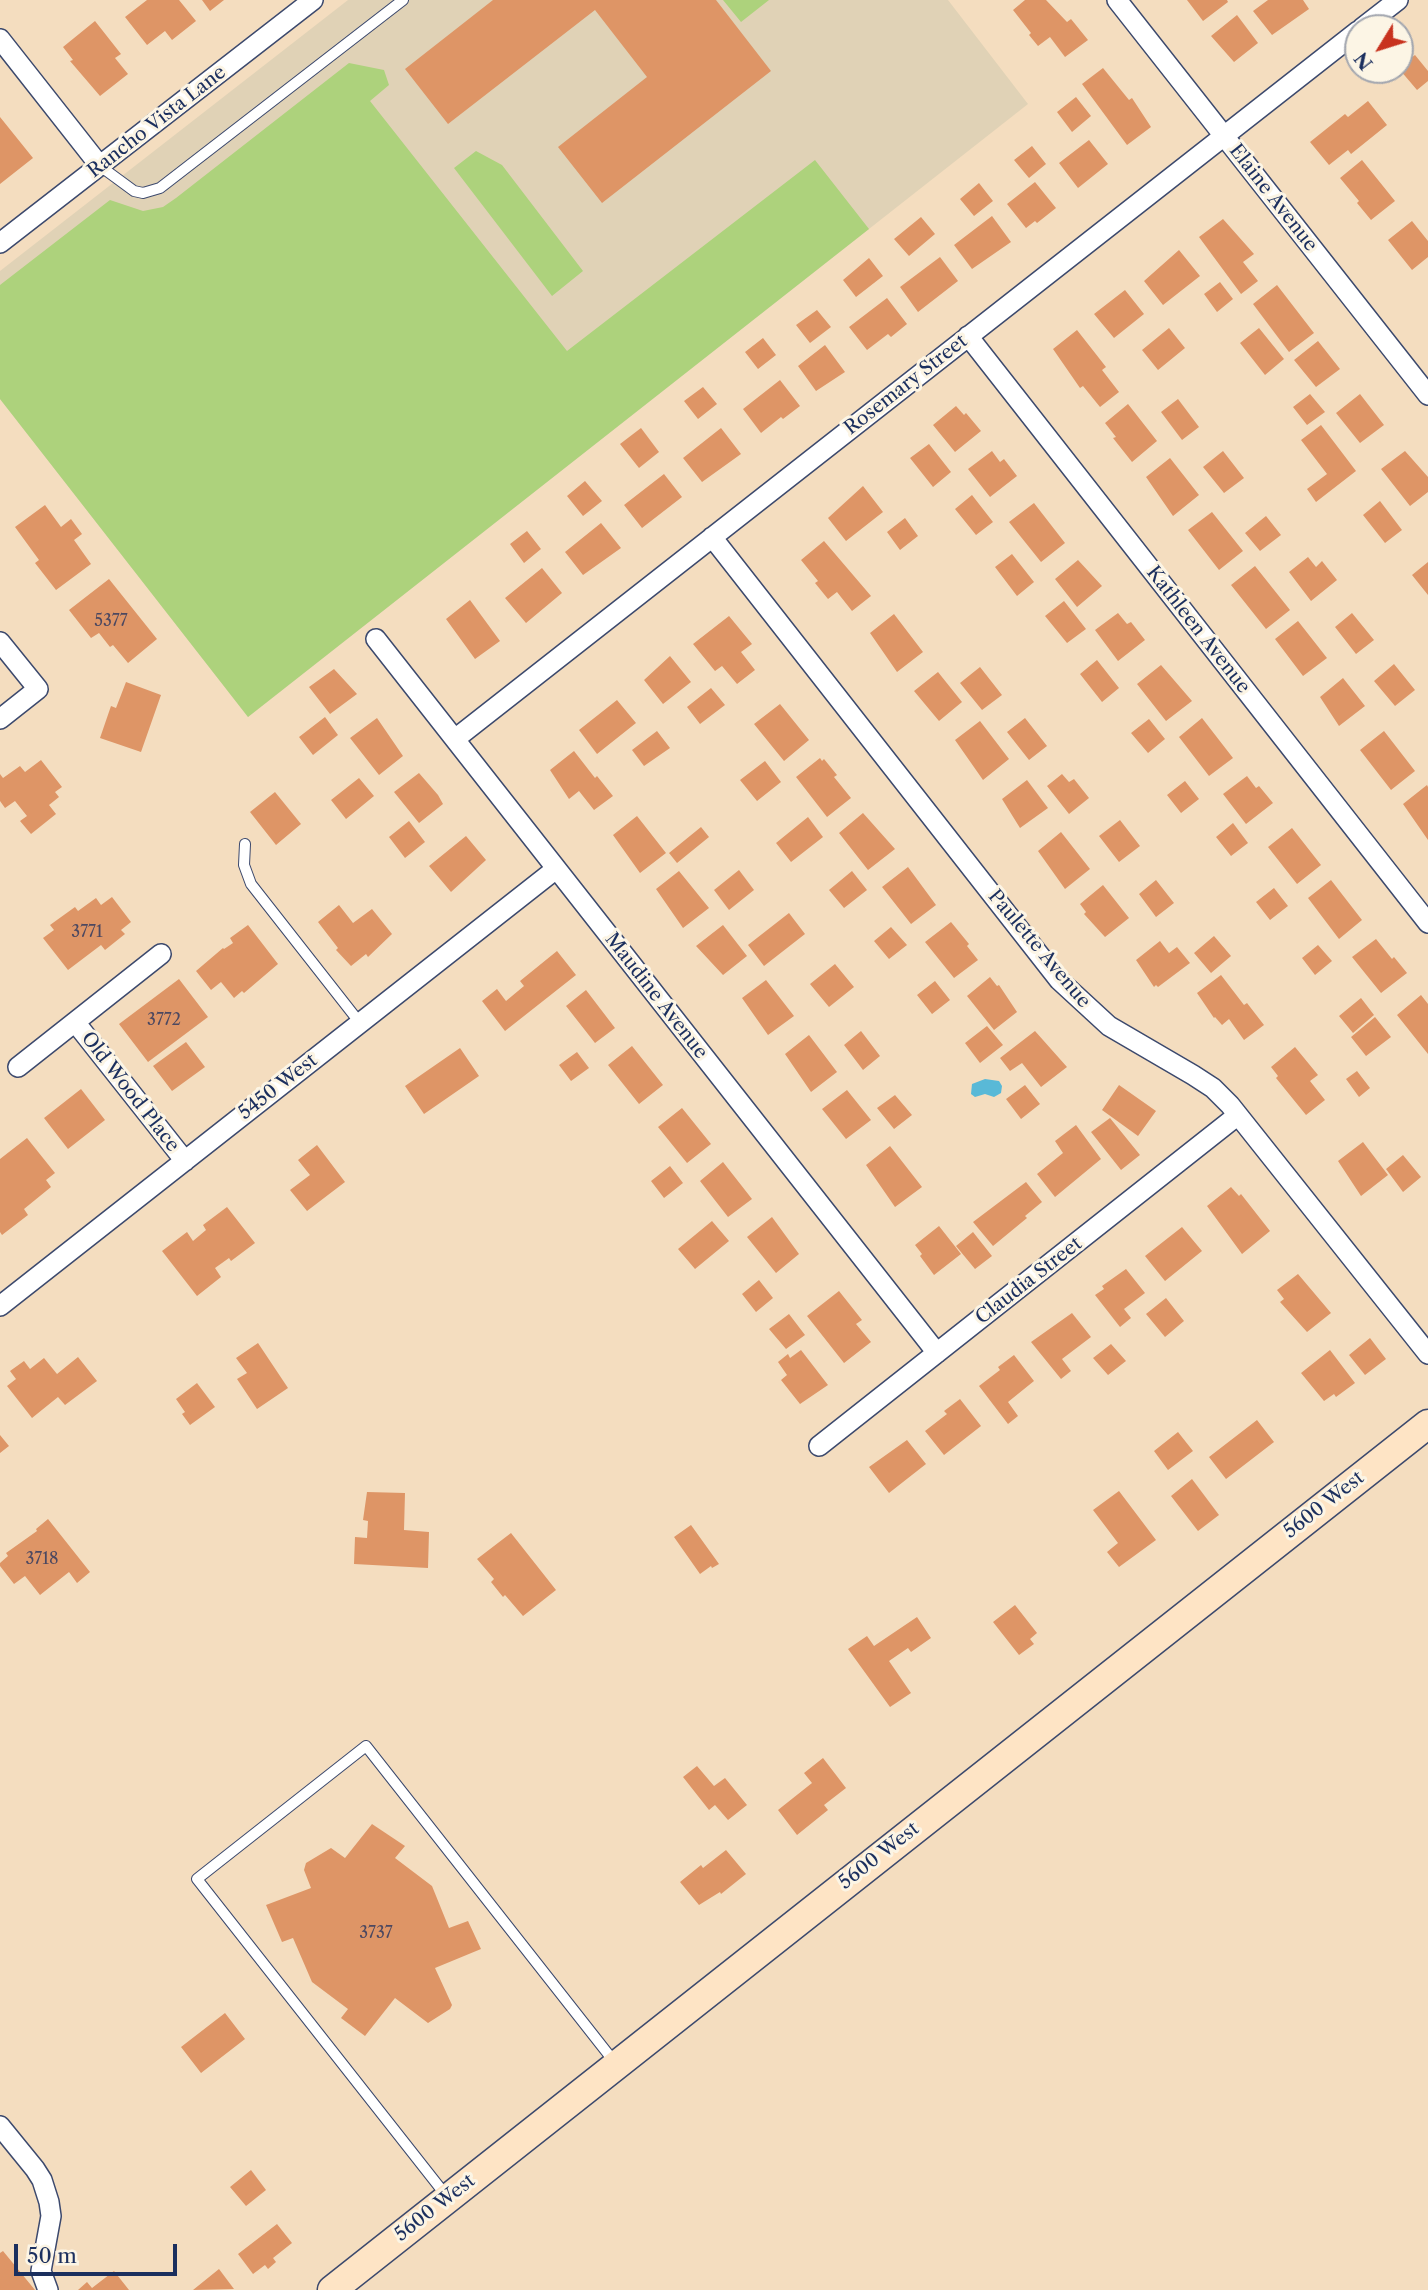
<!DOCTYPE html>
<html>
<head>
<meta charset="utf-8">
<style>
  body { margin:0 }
  #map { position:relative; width:1428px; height:2290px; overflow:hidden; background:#f4ddbf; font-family:"Libre Caslon Text",serif }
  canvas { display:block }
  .north { position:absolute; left:1344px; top:14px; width:70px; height:70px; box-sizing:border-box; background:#fcf5e5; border:2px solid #a2a6af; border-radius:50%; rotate:232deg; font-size:19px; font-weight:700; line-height:28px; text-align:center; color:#1b2f5e }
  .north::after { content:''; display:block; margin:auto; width:24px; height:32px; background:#c8321e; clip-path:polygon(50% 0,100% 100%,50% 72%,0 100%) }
  .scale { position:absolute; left:14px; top:2244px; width:163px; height:32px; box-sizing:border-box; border:4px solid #1b2f5e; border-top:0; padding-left:9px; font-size:21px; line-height:24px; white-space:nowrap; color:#1b2f5e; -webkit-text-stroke:5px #fcf5e5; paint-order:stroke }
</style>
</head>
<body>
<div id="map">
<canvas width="1428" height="2290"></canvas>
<div class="north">N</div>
<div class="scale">50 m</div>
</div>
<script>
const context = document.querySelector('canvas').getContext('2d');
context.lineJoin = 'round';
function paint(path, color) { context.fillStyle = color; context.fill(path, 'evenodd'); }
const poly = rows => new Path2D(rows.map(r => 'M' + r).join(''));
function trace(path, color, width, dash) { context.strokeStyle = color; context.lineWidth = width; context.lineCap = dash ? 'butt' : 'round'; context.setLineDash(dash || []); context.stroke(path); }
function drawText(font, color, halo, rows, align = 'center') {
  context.font = font + ' "Libre Caslon Text",serif'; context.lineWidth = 6; context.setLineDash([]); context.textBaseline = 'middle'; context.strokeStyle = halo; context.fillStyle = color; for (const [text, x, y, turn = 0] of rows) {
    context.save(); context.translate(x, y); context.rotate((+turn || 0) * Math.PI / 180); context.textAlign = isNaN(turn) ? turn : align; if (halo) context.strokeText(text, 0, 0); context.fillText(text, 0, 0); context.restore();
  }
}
const built = poly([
  [348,0,948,0,1028,104,248,717,0,399,0,271]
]);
const green = poly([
  [723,0,769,0,741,22],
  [349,63,384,70,389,85,370,101,567,351,815,160,869,229,248,717,0,399,0,285,110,200,143,211,163,207,176,198],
  [476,151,502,165,583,271,552,296,454,168]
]);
const water = poly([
  [985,1079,999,1081,1002,1086,1001,1093,994,1097,985,1094,975,1097,971,1094,972,1084]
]);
const building = poly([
  [147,0,179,0,196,21,172,40,165,31,147,45,125,17],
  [202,0,224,0,210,11],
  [493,0,716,0,771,71,602,203,558,147,647,77,595,10,448,124,405,69],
  [1025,0,1046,0,1067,22,1071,19,1088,40,1065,57,1050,37,1038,46,1029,35,1031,33,1013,10],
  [1187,0,1227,0,1228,2,1203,21],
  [1268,0,1303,0,1309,9,1272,35,1253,11],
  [1237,15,1258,43,1234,62,1211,36],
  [95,21,121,54,115,58,128,74,100,96,70,61,73,60,63,47],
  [1415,55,1428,71,1428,81,1417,90,1400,70,1400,66],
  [1103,68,1129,100,1132,98,1151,127,1127,145,1082,84],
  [1076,97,1091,116,1072,132,1057,112],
  [1368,101,1387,125,1351,154,1348,150,1329,165,1310,142,1345,114,1348,117],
  [0,117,33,158,0,184],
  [1089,140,1108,164,1078,188,1059,163],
  [1032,146,1046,164,1029,178,1014,160],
  [1362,160,1395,201,1371,220,1357,203,1359,201,1340,178],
  [1035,182,1056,208,1037,223,1035,221,1026,228,1007,204],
  [979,183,993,201,974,216,960,199],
  [992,216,1011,242,972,269,954,245],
  [921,217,935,234,909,256,894,239],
  [1223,219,1254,254,1243,262,1258,281,1241,294,1199,237],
  [1412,221,1428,241,1428,257,1412,270,1388,240],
  [1179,250,1200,276,1163,305,1144,281],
  [940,257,958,281,918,312,900,287],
  [869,258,883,276,856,297,843,280],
  [1220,282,1233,299,1217,312,1204,294],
  [1277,285,1314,333,1289,352,1253,304],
  [1125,290,1144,314,1114,338,1094,314],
  [887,298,907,324,891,337,888,334,867,350,849,327],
  [817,310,831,327,810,343,796,325],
  [1169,328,1185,348,1158,370,1142,350],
  [1259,328,1284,359,1265,375,1240,343],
  [1077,330,1106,367,1102,370,1119,392,1100,407,1083,386,1080,388,1053,349],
  [763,338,776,355,758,369,745,352],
  [1318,341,1340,369,1316,387,1294,360],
  [825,345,845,372,816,391,798,366],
  [780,380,800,406,783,419,781,417,761,433,743,409],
  [703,387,717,404,698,419,684,401],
  [1310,394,1325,412,1307,425,1293,407],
  [1360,394,1384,425,1360,443,1336,413],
  [1178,399,1199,427,1182,440,1161,412],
  [1128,404,1157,441,1132,462,1113,438,1116,437,1105,423],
  [956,406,964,415,966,413,981,431,955,452,933,425],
  [1321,425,1356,471,1316,502,1307,489,1327,474,1301,440],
  [641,428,659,452,639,468,620,444],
  [721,428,741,454,702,482,683,458],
  [929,444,951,472,933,487,910,458],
  [992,451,1000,462,1004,459,1017,476,990,497,968,469],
  [1223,451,1244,478,1224,493,1203,467],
  [1405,451,1428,477,1428,492,1410,506,1381,469],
  [1170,458,1199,495,1173,516,1146,477],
  [664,474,682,497,642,528,624,505],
  [585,481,602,501,583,516,567,496],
  [863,486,883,512,846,541,828,518],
  [972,495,993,522,976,535,955,509],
  [1380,501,1402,530,1385,543,1363,515],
  [1034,503,1065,543,1041,562,1009,522],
  [45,505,61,527,71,519,82,534,74,540,91,564,56,590,35,563,39,560,15,527],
  [1212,512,1243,551,1219,570,1188,530],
  [1266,516,1281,535,1260,551,1245,533],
  [905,518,918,536,900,550,887,532],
  [601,523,621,548,583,575,565,552],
  [527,531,541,549,524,563,510,544],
  [824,541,871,596,852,611,837,592,828,599,815,583,818,581,801,560],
  [1012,554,1034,582,1017,596,995,567],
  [1308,557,1316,567,1322,561,1337,580,1311,601,1289,572],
  [1078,560,1102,586,1077,607,1055,579],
  [1428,562,1428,595,1412,575],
  [1255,566,1290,610,1266,629,1231,585],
  [542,568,562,593,526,623,505,598],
  [109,579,157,639,128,663,113,645,110,647,99,633,91,638,69,610],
  [470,600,500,641,475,659,446,619],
  [1064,601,1086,629,1067,643,1045,616],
  [1118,613,1127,624,1131,622,1145,640,1118,661,1095,630],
  [1352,613,1374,640,1356,654,1335,627],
  [894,614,923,652,897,672,870,633],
  [729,616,752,644,741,652,755,670,737,684,722,666,715,671,693,644],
  [1298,621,1327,658,1303,676,1275,639],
  [670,656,691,682,663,704,644,680],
  [1097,660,1119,688,1102,702,1080,674],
  [1394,664,1415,690,1395,706,1374,681],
  [1161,665,1192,701,1166,721,1137,684],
  [980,667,1002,695,982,710,960,683],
  [334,669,357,694,330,714,309,687],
  [938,672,962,702,939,721,914,691],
  [1343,678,1365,706,1339,726,1320,697],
  [126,682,161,695,141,752,100,738,111,706,116,708],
  [711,688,725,705,700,724,687,707],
  [617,700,636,723,597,754,579,730],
  [780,704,809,740,784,761,754,724],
  [325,717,338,735,313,755,299,737],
  [377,718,403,756,379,775,350,738],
  [1025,718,1047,746,1029,760,1007,732],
  [1202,718,1233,758,1209,776,1179,737],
  [1149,719,1165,739,1148,753,1131,733],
  [980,721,1009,759,983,780,955,740],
  [657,731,670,748,644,766,632,750],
  [1384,731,1415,771,1391,790,1360,750],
  [574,751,595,778,597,776,613,796,594,810,579,791,569,799,550,770],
  [820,758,822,761,824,759,837,775,834,777,851,798,827,817,796,777],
  [41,760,62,787,55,792,59,797,49,805,56,814,31,834,20,821,27,816,15,801,5,808,0,801,0,774,3,778,20,766,25,772],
  [765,761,781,782,757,801,740,780],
  [419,773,438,795,443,804,419,823,394,792],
  [1062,774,1069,782,1074,779,1089,798,1069,814,1047,786],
  [1247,776,1256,788,1259,786,1273,803,1246,824,1223,794],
  [359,778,374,796,346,819,331,800],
  [1027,780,1048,808,1020,828,1002,799],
  [1185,781,1199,799,1181,813,1167,795],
  [1427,785,1428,787,1428,840,1403,804],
  [275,792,301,824,276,845,250,812],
  [863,813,895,849,868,870,839,833],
  [637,816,666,853,640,873,613,835],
  [808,817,823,837,791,862,776,843],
  [1120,820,1140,846,1119,862,1099,836],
  [409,821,425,842,405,858,389,837],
  [1233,823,1248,843,1231,856,1216,837],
  [701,827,709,837,677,863,669,853],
  [1292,828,1321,865,1297,884,1268,847],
  [1061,832,1090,869,1065,889,1038,851],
  [466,836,486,860,451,892,429,866],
  [908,867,936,905,911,924,882,887],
  [739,870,754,890,729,910,714,890],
  [679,871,709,908,683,928,656,889],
  [852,871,867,890,844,908,829,890],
  [1156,880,1174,903,1156,917,1139,894],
  [1331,880,1362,920,1339,939,1308,898],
  [1103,885,1129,918,1105,937,1084,914,1086,912,1080,904],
  [1274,888,1288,906,1270,920,1256,902],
  [112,897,131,922,121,930,125,934,105,950,101,945,68,970,43,938,54,930,50,925,75,907,78,911,96,898,101,905],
  [339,905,353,923,372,909,392,934,368,957,366,954,351,966,336,950,338,948,318,922],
  [789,913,805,934,764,966,748,945],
  [951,922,969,944,967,946,978,960,954,978,925,942],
  [248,925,278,964,244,993,242,991,234,998,221,982,211,990,196,971,223,948,224,949,233,943,230,938],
  [723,925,747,956,723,975,696,946],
  [891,927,907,945,889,959,874,941],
  [1214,936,1231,956,1211,973,1194,953],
  [1376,939,1392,959,1394,957,1407,973,1381,993,1352,957],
  [1160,941,1169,953,1177,947,1190,963,1158,987,1156,985,1154,987,1136,960],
  [1318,945,1332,961,1315,975,1302,958],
  [557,951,576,975,505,1031,482,1001,497,989,506,1001,524,986,520,981],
  [835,964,854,987,829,1007,810,984],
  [1221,975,1244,1005,1247,1003,1264,1025,1244,1040,1229,1019,1222,1025,1215,1017,1214,1018,1197,993],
  [990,977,997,986,999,985,1017,1012,994,1030,967,996],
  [179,979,208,1017,148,1062,119,1024],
  [766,980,794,1016,768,1035,742,998],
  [935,981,950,1000,932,1014,917,995],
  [586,990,615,1028,595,1043,566,1006],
  [1421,995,1428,1004,1428,1054,1397,1015],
  [1361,998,1374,1015,1353,1033,1339,1016],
  [1375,1017,1391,1037,1366,1056,1351,1037],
  [987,1026,1003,1045,980,1063,965,1043],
  [861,1031,880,1056,863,1070,844,1045],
  [1035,1031,1067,1067,1041,1087,1022,1063,1010,1071,1000,1058],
  [809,1035,837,1072,811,1092,785,1054],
  [186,1042,205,1067,172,1091,153,1066],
  [632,1046,663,1085,639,1104,608,1065],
  [1295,1047,1318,1075,1310,1081,1325,1100,1306,1115,1276,1078,1278,1076,1271,1067],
  [460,1048,479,1076,424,1114,405,1086],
  [577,1052,589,1068,571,1081,559,1065],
  [1357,1071,1370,1088,1359,1097,1346,1079],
  [1025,1085,1040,1104,1021,1119,1006,1099],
  [1119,1085,1156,1111,1138,1136,1102,1110],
  [81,1089,105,1120,68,1149,44,1118],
  [847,1090,871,1120,846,1139,822,1109],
  [895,1095,912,1115,894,1129,877,1108],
  [682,1108,711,1144,687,1163,658,1127],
  [1110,1118,1140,1155,1121,1170,1091,1132],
  [1076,1125,1101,1159,1055,1197,1037,1174,1063,1153,1055,1141],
  [27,1138,55,1173,46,1180,51,1187,24,1209,28,1215,2,1235,0,1232,0,1159],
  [1363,1142,1388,1175,1361,1196,1338,1161],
  [317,1145,345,1182,307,1211,290,1190,310,1175,298,1160],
  [890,1146,922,1187,895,1207,866,1165],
  [1403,1155,1421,1177,1403,1192,1386,1169],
  [723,1162,752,1199,728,1217,700,1181],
  [670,1166,683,1183,664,1198,651,1181],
  [1026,1182,1042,1202,1025,1216,1027,1218,993,1246,973,1222],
  [1231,1187,1239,1196,1241,1194,1270,1231,1242,1254,1207,1206],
  [227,1207,255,1243,231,1261,229,1258,215,1268,221,1277,197,1296,162,1251,187,1232,193,1241,206,1230,203,1225],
  [772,1217,799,1254,776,1273,747,1237],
  [712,1221,729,1241,695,1269,678,1249],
  [939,1226,961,1254,934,1275,920,1256,922,1254,915,1245],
  [1182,1227,1202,1251,1165,1281,1145,1256],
  [973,1232,992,1256,975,1269,956,1246],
  [1126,1269,1145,1293,1124,1309,1131,1318,1120,1327,1095,1295,1104,1289,1102,1286],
  [1298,1274,1331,1313,1307,1332,1280,1302,1284,1299,1277,1290],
  [759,1280,773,1298,756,1312,742,1294],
  [839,1291,862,1320,856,1324,871,1342,844,1363,807,1316],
  [1166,1298,1184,1321,1165,1337,1146,1314],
  [1072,1313,1091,1337,1062,1359,1071,1371,1061,1379,1031,1342],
  [789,1314,805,1335,786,1349,769,1329],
  [1370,1338,1386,1359,1365,1375,1349,1355],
  [258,1343,288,1388,257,1409,237,1379,247,1373,236,1358],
  [1111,1344,1126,1361,1108,1375,1093,1358],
  [801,1350,828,1385,800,1404,781,1380,787,1375,778,1362,788,1354,790,1358],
  [1330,1350,1355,1383,1336,1397,1334,1394,1324,1401,1301,1373],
  [1014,1355,1034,1381,1008,1402,1018,1416,1008,1424,979,1386,1000,1370,998,1367],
  [78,1357,97,1381,65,1405,58,1397,32,1418,7,1386,16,1379,10,1371,24,1361,30,1369,44,1358,57,1374],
  [197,1383,215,1407,190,1425,182,1414,185,1412,176,1399],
  [960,1399,981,1426,944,1455,925,1431,947,1414,944,1411],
  [1257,1420,1274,1442,1226,1479,1209,1457],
  [1178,1432,1193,1451,1168,1470,1154,1451],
  [0,1435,9,1446,0,1453],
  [907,1440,926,1464,889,1493,869,1467],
  [1192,1479,1219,1515,1198,1531,1171,1496],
  [1119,1491,1156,1540,1119,1567,1107,1552,1118,1543,1093,1510],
  [367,1492,405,1493,404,1530,429,1532,428,1568,354,1564,355,1537,367,1538,368,1521,363,1520],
  [48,1519,90,1572,77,1583,69,1572,40,1595,25,1576,14,1584,0,1566,0,1563,8,1556,6,1553,37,1531,36,1529],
  [691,1525,719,1564,712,1568,711,1566,700,1574,674,1537],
  [511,1533,556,1590,523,1616,505,1595,503,1597,491,1582,494,1579,477,1559],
  [1015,1605,1037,1633,1030,1639,1034,1644,1019,1655,993,1622],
  [917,1617,931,1638,911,1652,908,1648,889,1661,911,1693,890,1707,848,1649,867,1636,874,1646],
  [823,1758,846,1788,824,1805,828,1810,797,1835,778,1810,812,1783,804,1773],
  [697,1766,714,1786,725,1778,747,1805,728,1820,715,1805,709,1810,683,1777],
  [372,1824,405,1846,395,1858,432,1886,449,1928,468,1921,481,1949,435,1968,452,2005,450,2009,428,2023,395,1998,365,2036,341,2018,348,2009,312,1982,293,1938,282,1942,266,1905,311,1888,304,1870,306,1863,331,1848,345,1858],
  [726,1850,746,1874,721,1894,720,1892,699,1905,680,1882,701,1865,703,1868],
  [225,2013,245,2039,201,2073,181,2047],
  [251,2170,266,2190,246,2206,230,2187],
  [277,2224,292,2243,273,2258,276,2262,268,2269,265,2265,253,2274,238,2254],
  [3,2251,35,2290,0,2290,0,2253],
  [219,2269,234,2289,193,2290],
  [114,2271,129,2290,78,2290,87,2282,92,2288]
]);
const service = poly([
  [100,166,134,191,143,193,160,188,403,0],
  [245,844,244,865,251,884,360,1023],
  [448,2198,197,1879,366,1746,616,2064]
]);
const minor = poly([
  [1117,0,1428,395],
  [1362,28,1398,0],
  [0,39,100,166],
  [0,243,313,0],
  [968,336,1428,923],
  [712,537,1059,980,1109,1026,1193,1075,1213,1088,1230,1105,1428,1354],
  [376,639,937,1353],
  [0,642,38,689,0,719],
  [455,739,1358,31],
  [75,1022,185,1161],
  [18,1067,161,954],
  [0,1306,556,869],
  [819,1446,1238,1115],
  [0,2126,35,2169,42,2180,49,2202,51,2216,41,2271,48,2290]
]);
const secondary = poly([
  [332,2290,1428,1424]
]);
const numberNames = [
  ["5377",111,621],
  ["3771",87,932],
  ["3772",164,1020],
  ["3718",42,1559],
  ["3737",376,1933]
];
const streetNames = [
  ["Rancho Vista Lane",157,122,-38],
  ["Elaine Avenue",1273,198,52],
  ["Rosemary Street",906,385,-38],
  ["Kathleen Avenue",1198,630,52],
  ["Paulette Avenue",1039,949,50],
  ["Maudine Avenue",656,996,52],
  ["5450 West",278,1087,-38],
  ["Old Wood Place",130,1092,52],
  ["Claudia Street",1029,1281,-38],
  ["5600 West",1324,1505,-38],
  ["5600 West",879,1856,-38],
  ["5600 West",435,2208,-38]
];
paint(built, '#e0d2b6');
paint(green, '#add27c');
paint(water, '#59b9d7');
paint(building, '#de9566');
trace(service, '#3c496d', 12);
trace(minor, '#3c496d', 22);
trace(secondary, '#3c496d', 31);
trace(service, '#fff', 10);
trace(minor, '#fff', 19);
trace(secondary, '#fee4c5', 28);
drawText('16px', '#4c4860', null, numberNames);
drawText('19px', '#1b2f5e', '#fcf5e5', streetNames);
</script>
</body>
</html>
